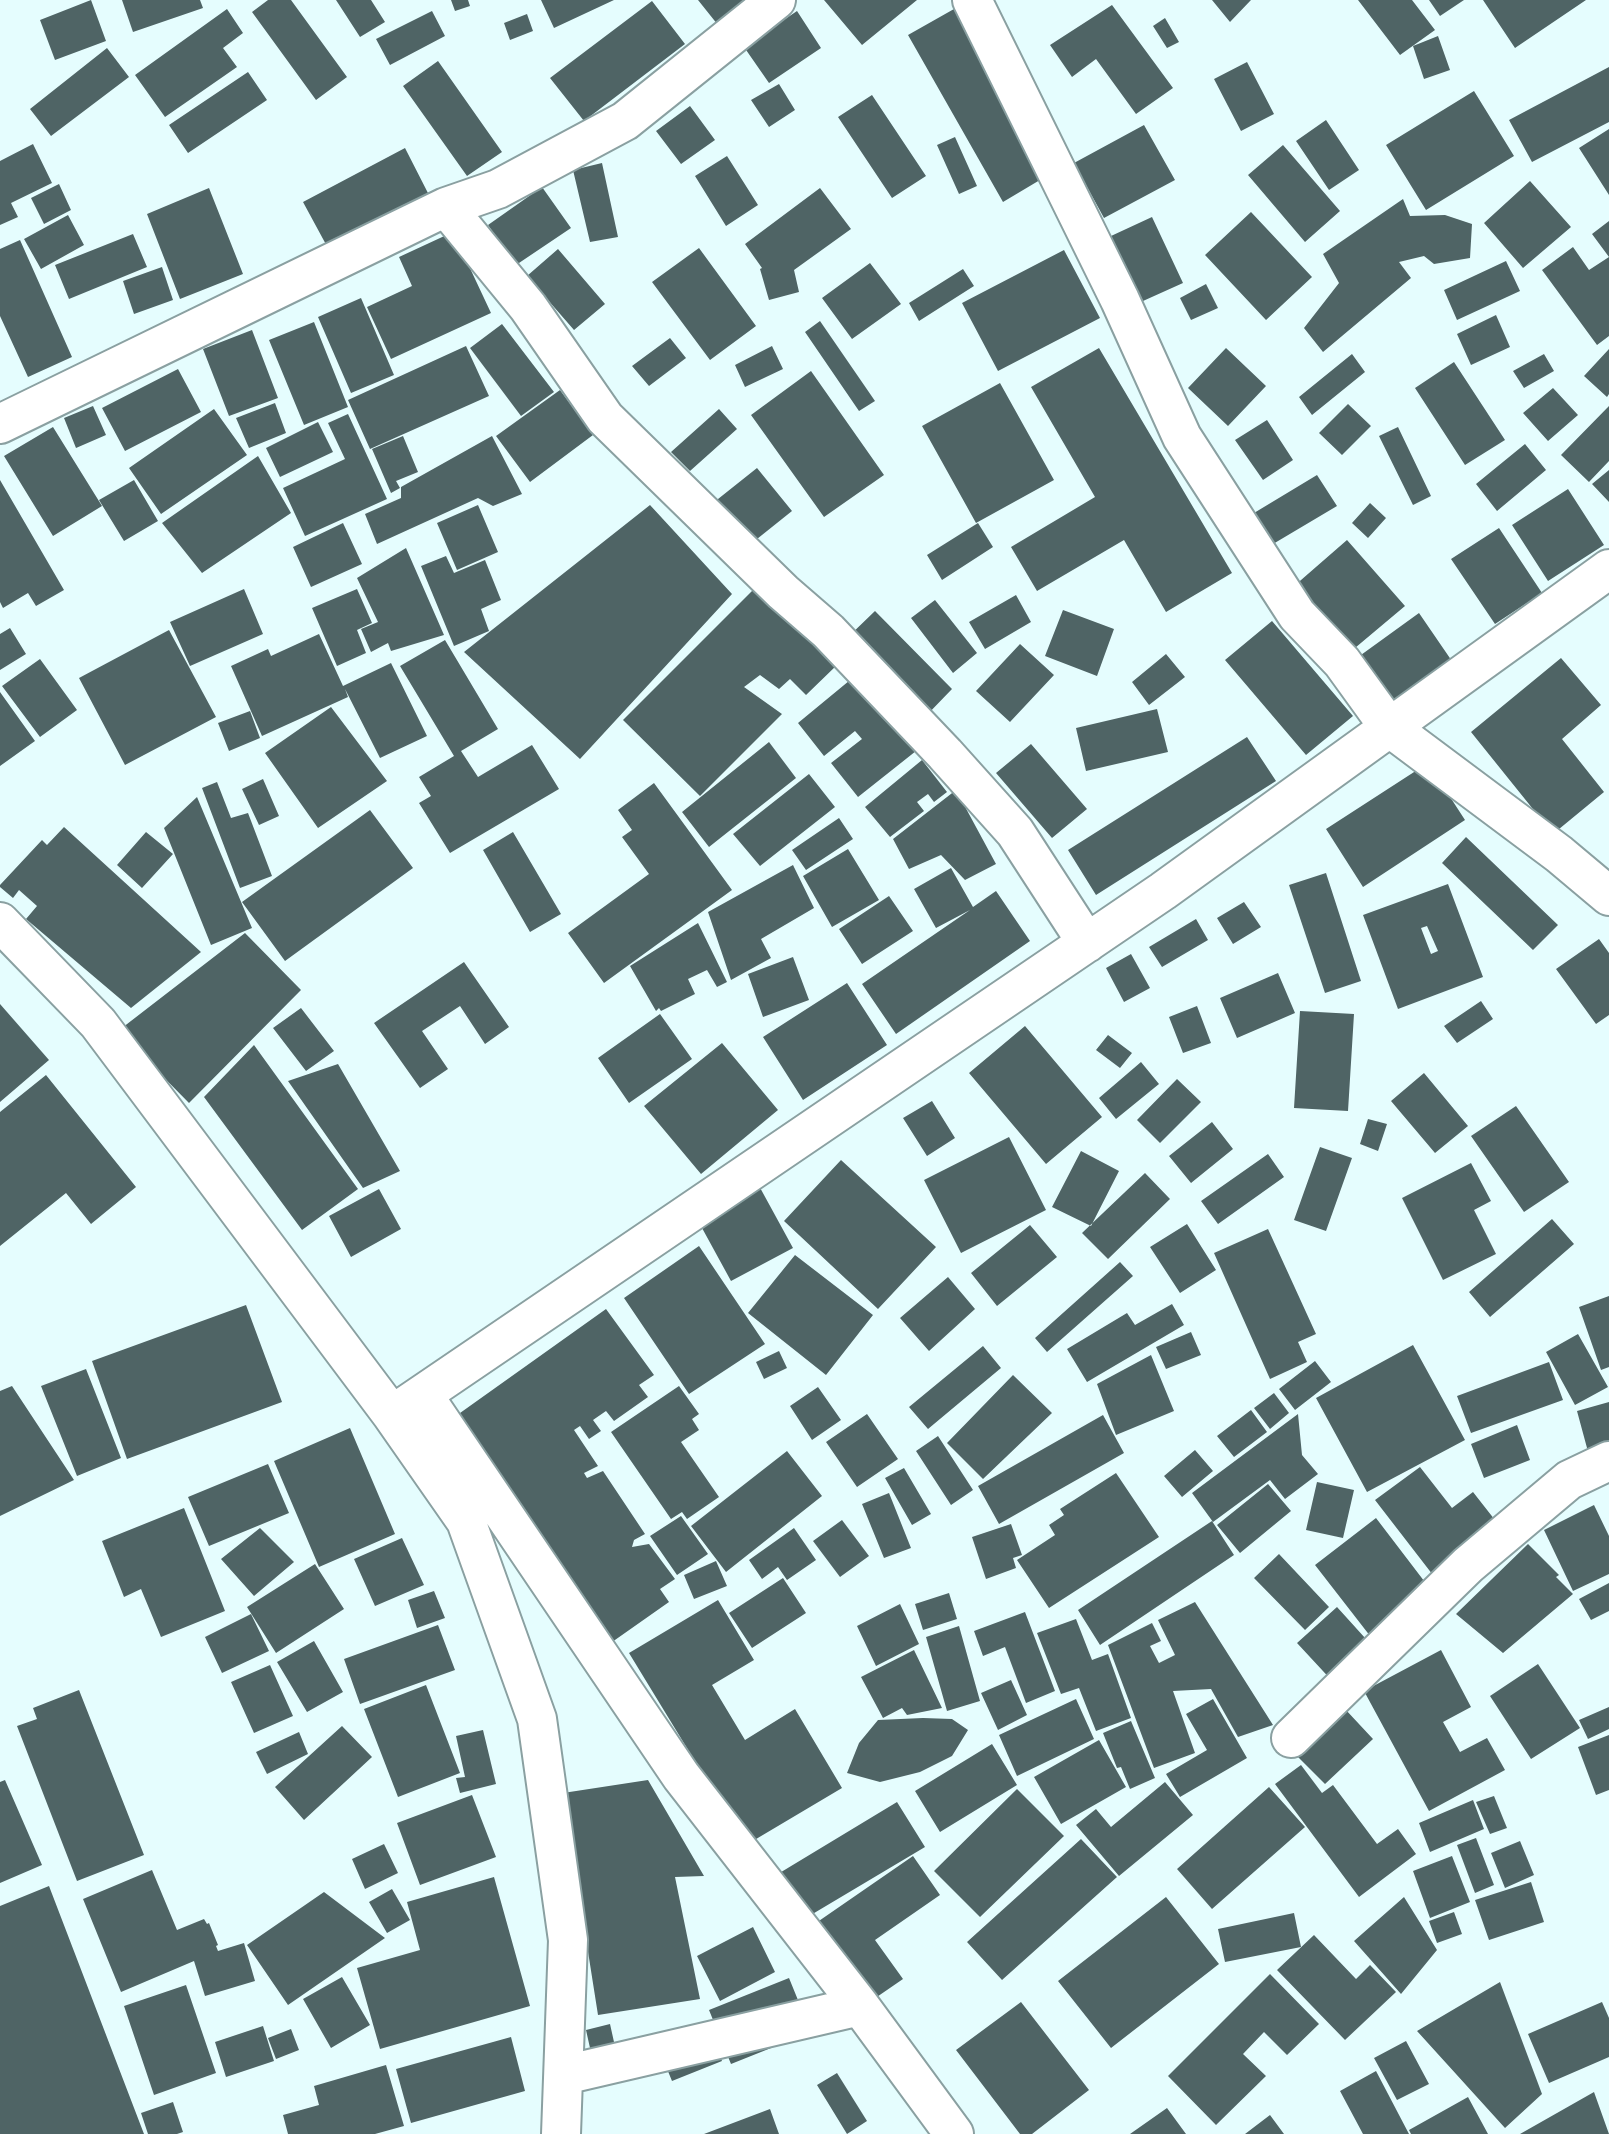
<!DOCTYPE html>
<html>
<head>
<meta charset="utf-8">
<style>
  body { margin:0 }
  canvas { display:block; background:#e5fdfe }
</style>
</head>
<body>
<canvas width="1609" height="2134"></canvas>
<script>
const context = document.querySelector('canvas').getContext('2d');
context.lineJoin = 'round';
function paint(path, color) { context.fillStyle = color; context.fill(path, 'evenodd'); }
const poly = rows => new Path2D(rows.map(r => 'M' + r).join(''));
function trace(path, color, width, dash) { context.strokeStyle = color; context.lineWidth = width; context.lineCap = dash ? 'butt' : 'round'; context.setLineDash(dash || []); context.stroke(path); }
const building = poly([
  [91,0,106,41,55,60,40,20],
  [122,0,200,0,203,8,133,32],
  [268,0,291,0,347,77,316,100,252,12],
  [336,0,371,0,385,22,360,37],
  [451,0,468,0,470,6,455,11],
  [541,0,614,0,554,28],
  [698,0,749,0,718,25],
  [824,0,917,0,862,45],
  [1212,0,1251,0,1230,22],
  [1358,0,1412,0,1435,30,1400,55],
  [1429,0,1464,0,1440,16],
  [1483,0,1586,0,1515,48],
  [652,1,685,44,584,121,550,78],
  [1112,5,1173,88,1136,114,1096,59,1072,77,1050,45],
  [227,9,243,33,223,48,237,67,165,117,135,75],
  [954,9,1050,174,1003,202,908,35],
  [432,11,445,36,390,65,376,39],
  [797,11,821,48,769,83,744,47],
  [527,14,533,31,510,40,504,23],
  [1165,18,1179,42,1167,48,1153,26],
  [1438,36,1450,70,1424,79,1413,46],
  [107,48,129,77,51,136,30,109],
  [438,61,502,152,467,176,403,86],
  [1247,62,1274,114,1241,131,1214,79],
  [1609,67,1609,122,1532,162,1509,120],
  [248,72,267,100,188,153,169,125],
  [779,84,795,110,769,127,751,100],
  [1474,91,1514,156,1426,210,1386,145],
  [872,95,926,176,892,198,838,117],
  [690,106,715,140,681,164,656,131],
  [1326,120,1359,170,1329,190,1296,141],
  [1144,125,1175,180,1104,218,1074,163],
  [1609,129,1609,195,1579,148],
  [955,137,977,186,959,194,937,145],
  [33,144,52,183,11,203,18,217,0,225,0,161],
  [1283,145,1340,211,1305,242,1248,175],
  [405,148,430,197,329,250,303,202],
  [727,156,758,205,726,226,695,176],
  [602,163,618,237,590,242,573,170],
  [1530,181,1571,227,1523,268,1484,223],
  [59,184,71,210,44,224,31,198],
  [542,187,571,228,516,265,488,225],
  [209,188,243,274,180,299,147,214],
  [820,188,851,229,794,270,799,292,769,300,760,269,762,268,745,244],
  [1403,199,1410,216,1445,215,1472,224,1470,258,1434,264,1424,256,1399,262,1411,278,1323,352,1304,328,1339,283,1323,254],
  [1251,212,1312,277,1266,320,1205,255],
  [68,215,84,245,41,269,24,239],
  [1152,217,1183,283,1143,301,1111,236],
  [1609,221,1609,336,1597,345,1542,270,1573,247,1589,270,1609,257,1592,234],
  [453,232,491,313,391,359,367,307,412,286,399,257],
  [133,234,147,267,69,299,55,265],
  [20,240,72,357,28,377,0,316,0,249],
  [699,248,756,326,710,360,652,282],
  [558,249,605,304,574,330,527,276],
  [1064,250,1100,318,998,371,962,303],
  [1506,261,1520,291,1457,320,1444,290],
  [870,263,901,304,852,339,822,298],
  [162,267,173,300,134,314,123,281],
  [963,269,974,286,919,321,909,303],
  [1206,284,1218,308,1191,320,1180,298],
  [361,298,394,375,351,393,318,317],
  [1496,315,1510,347,1471,365,1457,334],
  [820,321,875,401,859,411,805,332],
  [314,322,348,407,304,425,269,340],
  [502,324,554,392,521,416,470,348],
  [252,330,278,398,229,416,203,349],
  [670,338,686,358,649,386,632,366],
  [466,346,489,396,370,449,348,400],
  [772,346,783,369,745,387,735,365],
  [1099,348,1232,573,1166,612,1124,540,1037,591,1011,547,1095,497,1031,387],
  [1226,348,1266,386,1228,426,1188,388],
  [1609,349,1609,394,1607,397,1584,376],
  [1352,354,1365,372,1312,415,1299,397],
  [1544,354,1554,371,1524,388,1513,371],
  [1454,362,1505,440,1465,465,1415,388],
  [178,369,201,412,125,451,102,408],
  [811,371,884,475,824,517,751,415],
  [1000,383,1054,480,976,523,922,426],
  [1553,388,1578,415,1548,441,1523,413],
  [560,390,593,435,530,482,496,436],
  [275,403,286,433,249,448,236,418],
  [1348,404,1371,426,1342,455,1319,433],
  [93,406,106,435,76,448,64,418],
  [1609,406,1609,461,1589,482,1561,455],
  [214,409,247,455,161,514,129,468],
  [719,409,737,429,690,471,671,452],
  [348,414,387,499,305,536,283,488,345,459,328,423],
  [1267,420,1293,460,1263,480,1235,440],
  [318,422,333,452,280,477,266,448],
  [53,427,102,506,53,536,4,456],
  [1398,427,1431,496,1413,505,1379,436],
  [403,436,418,472,396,481,400,488,391,493,372,449],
  [492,436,522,494,493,506,478,498,377,544,365,514,401,498,401,487],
  [1525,444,1546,470,1497,511,1476,484],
  [258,456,291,513,202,573,162,523],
  [757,468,792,511,747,547,713,503],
  [1609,470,1609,502,1592,484],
  [1317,475,1337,506,1273,544,1254,513],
  [0,480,64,590,36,606,28,593,3,608,0,602],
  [134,480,158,521,124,541,99,500],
  [1568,489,1604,545,1548,581,1512,525],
  [1370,503,1386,518,1368,538,1352,523],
  [478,505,498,552,457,570,437,523],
  [650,505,732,594,580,759,464,652],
  [343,523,362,564,311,587,293,547],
  [978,523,993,547,942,580,927,555],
  [1499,528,1542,593,1495,624,1451,559],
  [1347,540,1405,606,1349,653,1293,587],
  [406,548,444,635,391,651,388,643,371,652,361,629,378,622,357,578],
  [446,556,454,573,485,560,501,600,481,609,489,631,454,646,421,566],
  [757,586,837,665,806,695,790,679,779,689,760,675,744,687,782,714,700,796,623,720],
  [244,589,263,634,190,666,170,622],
  [357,589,372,623,357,630,366,653,337,666,312,608],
  [1016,595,1031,622,985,649,969,622],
  [935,600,977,653,953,673,911,618],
  [1063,610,1114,629,1097,676,1045,656],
  [875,611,952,689,924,718,846,639],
  [1419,613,1456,667,1391,712,1354,660],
  [1272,621,1353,716,1306,755,1225,660],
  [10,628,26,654,0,670,0,634],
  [169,630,216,717,125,765,79,678],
  [319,634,343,686,391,663,427,736,380,758,345,689,348,697,262,736,231,666,268,649,271,656],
  [445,640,498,729,461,751,478,777,532,745,559,789,450,853,419,803,431,796,419,777,454,756,400,666],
  [1020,644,1054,675,1010,722,976,691],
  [1166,654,1185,677,1149,705,1132,682],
  [1561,658,1601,705,1562,739,1604,792,1553,834,1471,732],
  [40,659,77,710,40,737,2,686],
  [855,676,916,751,858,797,831,763,862,739,855,731,824,756,798,723],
  [0,692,35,741,0,766],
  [331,707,387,781,318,828,265,753],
  [1157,709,1168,752,1086,771,1076,728],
  [250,711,260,738,229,751,218,723],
  [1247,737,1276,781,1096,895,1068,850],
  [769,742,796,778,709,847,682,812],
  [1031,744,1087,809,1052,838,996,773],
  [922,760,947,792,934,802,928,794,917,802,924,811,890,837,865,807],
  [1428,763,1465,820,1363,887,1326,829],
  [809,774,835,807,760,866,733,834],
  [263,779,279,816,259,825,242,789],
  [217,782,231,818,248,813,272,876,240,888,202,788],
  [654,783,732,890,604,983,568,933,649,874,622,837,632,830,618,810],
  [956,790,996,864,965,880,941,855,909,869,893,839],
  [197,797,252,928,211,945,164,828],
  [370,810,413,868,285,961,242,902],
  [839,818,853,839,806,870,792,850],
  [64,827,201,952,131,1008,26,919,37,906,19,890,13,898,0,887,0,885,42,840,47,845],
  [146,832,173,854,142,888,117,865],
  [513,832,561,914,530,932,483,850],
  [1466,837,1558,925,1533,950,1442,863],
  [848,849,879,900,832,927,803,876],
  [793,865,814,908,761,939,771,958,731,980,708,912],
  [951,868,973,907,996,891,1030,941,896,1034,862,984,970,910,936,928,914,889],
  [1326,873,1361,981,1325,993,1289,885],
  [1448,884,1483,977,1398,1009,1363,915],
  [1427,926,1438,951,1431,954,1421,928],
  [889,896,913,931,862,964,839,929],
  [1244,902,1261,927,1233,944,1217,918],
  [1196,919,1208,940,1162,967,1149,947],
  [698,923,727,982,717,987,707,970,688,979,695,994,661,1011,659,1008,656,1011,630,966],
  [245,933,301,990,189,1103,118,1031],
  [1599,939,1609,953,1609,1015,1596,1024,1556,969],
  [1131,954,1150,988,1124,1002,1106,968],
  [793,957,809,1000,763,1017,748,974],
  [464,962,509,1027,485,1044,460,1006,422,1031,448,1069,420,1088,374,1023],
  [1278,973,1295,1013,1237,1038,1220,998],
  [847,983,887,1045,803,1100,763,1037],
  [1481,1001,1493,1019,1457,1043,1444,1026],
  [0,1004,49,1060,0,1102],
  [1197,1006,1211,1043,1183,1053,1169,1017],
  [301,1008,334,1051,306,1071,273,1028],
  [1300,1011,1354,1014,1348,1111,1294,1108],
  [660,1014,692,1059,629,1103,598,1058],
  [1025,1026,1102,1117,1046,1164,969,1073],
  [1108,1035,1132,1053,1120,1068,1096,1050],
  [722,1043,778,1110,701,1174,644,1106],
  [254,1045,358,1189,302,1230,204,1097],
  [1141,1062,1159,1084,1116,1119,1099,1098],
  [338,1064,400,1171,363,1188,288,1081],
  [1424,1073,1468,1126,1435,1153,1391,1101],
  [46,1075,136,1187,91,1224,66,1193,0,1246,0,1112],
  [1177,1079,1201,1102,1160,1143,1137,1120],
  [932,1101,955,1138,927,1156,903,1118],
  [1516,1106,1569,1182,1524,1212,1471,1136],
  [1368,1119,1387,1124,1378,1151,1360,1144],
  [1212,1122,1233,1149,1191,1183,1169,1156],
  [1009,1137,1046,1210,961,1253,924,1180],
  [1320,1147,1352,1158,1326,1231,1294,1220],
  [1081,1151,1119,1171,1091,1226,1052,1207],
  [1268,1154,1284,1177,1218,1224,1201,1201],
  [841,1160,936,1247,878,1309,784,1221],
  [1471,1163,1491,1201,1474,1210,1496,1254,1443,1280,1402,1198],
  [1145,1173,1170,1199,1108,1259,1082,1233],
  [758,1184,793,1248,731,1281,696,1217],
  [379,1189,401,1229,351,1257,329,1216],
  [1552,1219,1574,1244,1490,1317,1469,1292],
  [1187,1224,1216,1270,1180,1293,1150,1247],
  [1030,1225,1057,1257,997,1306,971,1273],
  [1268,1229,1316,1334,1298,1342,1307,1362,1270,1379,1214,1253],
  [699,1246,765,1344,689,1394,624,1298],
  [795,1255,873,1315,826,1375,748,1313],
  [1120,1262,1133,1276,1047,1352,1035,1338],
  [948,1277,975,1309,929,1351,900,1318],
  [1609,1296,1609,1367,1601,1370,1579,1307],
  [1172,1304,1184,1325,1087,1382,1067,1349,1127,1313,1135,1325],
  [246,1305,282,1402,127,1459,92,1361],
  [606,1309,654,1375,639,1385,648,1397,614,1421,606,1411,593,1420,601,1431,589,1439,580,1426,574,1430,598,1466,584,1473,587,1478,603,1471,645,1534,634,1540,632,1547,649,1544,675,1579,660,1589,669,1602,605,1647,446,1423],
  [1191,1332,1201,1355,1166,1369,1156,1347],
  [1578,1334,1608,1387,1575,1405,1546,1352],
  [1413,1345,1465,1440,1367,1492,1316,1398],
  [983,1346,1001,1368,928,1429,909,1407],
  [779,1351,787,1368,764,1379,756,1362],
  [1151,1355,1174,1411,1116,1435,1097,1384],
  [1315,1361,1331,1382,1295,1410,1279,1389],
  [1549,1362,1563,1400,1471,1433,1457,1396],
  [86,1369,121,1458,77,1476,41,1386],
  [1013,1375,1052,1413,983,1479,947,1443],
  [12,1386,74,1480,0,1516,0,1391],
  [679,1386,699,1414,692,1419,699,1430,681,1442,719,1497,687,1519,682,1512,671,1519,611,1432],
  [818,1387,841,1420,812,1440,790,1406],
  [1274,1393,1289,1413,1270,1429,1254,1408],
  [1609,1402,1609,1454,1590,1459,1577,1411],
  [1251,1410,1267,1432,1234,1457,1217,1436],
  [867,1414,898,1459,857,1487,826,1442],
  [1298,1414,1302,1455,1318,1474,1285,1499,1270,1480,1213,1522,1192,1493],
  [1103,1415,1124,1453,999,1524,978,1486],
  [1517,1425,1530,1460,1484,1478,1471,1444],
  [350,1428,395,1534,319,1567,274,1461],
  [938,1436,973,1490,951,1505,916,1451],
  [1195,1450,1213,1471,1182,1497,1164,1476],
  [787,1451,822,1496,726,1572,691,1526],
  [268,1464,289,1513,209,1546,188,1497],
  [1420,1467,1452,1508,1473,1492,1502,1529,1436,1579,1375,1500],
  [904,1468,931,1514,912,1525,885,1478],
  [1116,1473,1159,1537,1049,1608,1017,1560,1055,1535,1049,1525,1064,1515,1060,1509],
  [1317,1482,1354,1490,1343,1538,1306,1530],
  [1268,1484,1291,1511,1240,1553,1217,1525],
  [889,1493,911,1548,884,1558,862,1504],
  [1594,1505,1609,1536,1609,1574,1573,1591,1544,1530],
  [184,1508,225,1611,161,1637,141,1589,124,1597,102,1541],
  [681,1516,708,1554,677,1575,650,1536],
  [1376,1518,1434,1594,1374,1641,1315,1565],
  [842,1520,869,1556,840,1577,813,1541],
  [1212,1521,1234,1555,1100,1645,1078,1610],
  [1011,1524,1022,1555,1013,1558,1016,1568,986,1579,972,1537],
  [260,1528,294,1562,254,1596,221,1559],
  [794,1528,816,1560,787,1580,778,1567,762,1579,749,1560],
  [402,1538,424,1585,375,1606,354,1559],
  [1528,1544,1559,1575,1556,1577,1573,1594,1503,1653,1456,1614],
  [1279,1554,1329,1607,1305,1630,1254,1578],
  [716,1561,727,1586,694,1599,684,1575],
  [315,1564,344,1609,276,1653,247,1607],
  [783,1578,806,1613,752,1648,729,1613],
  [1609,1583,1609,1611,1591,1620,1579,1599],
  [434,1591,445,1618,417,1628,408,1600],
  [949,1593,957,1619,923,1630,915,1604],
  [718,1600,754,1660,712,1685,745,1740,795,1709,842,1788,746,1845,629,1653],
  [1195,1602,1273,1725,1238,1737,1211,1689,1173,1691,1195,1753,1154,1768,1108,1645,1152,1623,1161,1641,1150,1646,1159,1663,1175,1655,1158,1620],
  [900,1604,919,1644,876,1666,857,1626],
  [1337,1607,1375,1649,1335,1684,1297,1643],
  [1025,1612,1055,1691,1026,1703,1005,1647,983,1656,974,1631],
  [251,1614,269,1651,222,1673,205,1637],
  [1076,1619,1092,1660,1108,1654,1131,1718,1096,1731,1079,1688,1061,1694,1037,1633],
  [438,1625,455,1670,360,1704,344,1659],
  [959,1626,980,1701,947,1711,926,1637],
  [314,1641,343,1692,307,1712,277,1662],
  [914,1650,942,1708,907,1715,902,1708,883,1718,861,1677],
  [1441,1650,1471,1707,1443,1722,1460,1752,1487,1738,1505,1770,1429,1811,1364,1691],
  [1538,1664,1580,1728,1531,1759,1490,1696],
  [270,1665,293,1716,254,1733,231,1682],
  [1011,1680,1027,1715,998,1730,981,1693],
  [426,1685,460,1773,398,1797,364,1709],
  [79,1690,144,1855,77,1881,17,1726,37,1719,33,1708],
  [1076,1699,1094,1739,1017,1776,999,1735],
  [1213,1699,1247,1758,1180,1797,1166,1774,1207,1750,1186,1714],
  [1609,1707,1609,1729,1588,1739,1579,1720],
  [1345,1709,1373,1739,1325,1784,1296,1755],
  [923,1718,952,1719,968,1730,952,1756,920,1772,880,1782,847,1773,859,1743,878,1720],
  [1131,1721,1155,1778,1130,1789,1121,1767,1117,1768,1103,1733],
  [342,1726,372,1757,304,1820,275,1787],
  [483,1730,496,1784,460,1793,456,1778,465,1777,456,1736],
  [299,1732,308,1754,267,1774,256,1752],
  [1609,1735,1609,1790,1596,1795,1578,1747],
  [1099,1740,1126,1787,1061,1824,1034,1777],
  [992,1744,1017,1785,940,1832,915,1791],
  [1301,1765,1322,1793,1333,1785,1377,1844,1398,1829,1416,1854,1359,1897,1275,1784],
  [5,1780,42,1865,0,1883,0,1782],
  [648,1780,704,1876,675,1877,700,1999,598,2015,563,1793],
  [1165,1782,1193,1815,1119,1876,1076,1825,1096,1809,1111,1827],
  [1269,1787,1305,1827,1212,1909,1177,1869],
  [1017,1789,1064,1836,980,1917,934,1871],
  [472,1795,496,1857,420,1885,397,1823],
  [1494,1796,1507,1828,1490,1834,1476,1802],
  [1473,1800,1484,1829,1430,1852,1419,1823],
  [897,1802,925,1847,789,1928,763,1883],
  [1476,1838,1494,1885,1475,1893,1457,1845],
  [1081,1839,1117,1877,1002,1980,967,1942],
  [1520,1841,1534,1875,1505,1888,1491,1853],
  [384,1844,398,1873,365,1889,352,1859],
  [913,1856,940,1895,875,1940,903,1979,855,2012,800,1934],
  [1452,1856,1470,1902,1430,1918,1413,1871],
  [152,1870,177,1930,204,1919,207,1924,209,1923,218,1945,216,1946,218,1951,244,1943,255,1981,205,1996,194,1961,121,1992,83,1899],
  [494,1877,530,2006,380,2049,357,1968,420,1950,407,1902],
  [1531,1882,1544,1922,1489,1940,1475,1900],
  [49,1886,144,2134,0,2134,0,1906],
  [392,1889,410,1920,387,1933,369,1902],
  [324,1892,385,1938,288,2005,247,1945],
  [1166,1897,1219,1964,1111,2048,1058,1981],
  [1404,1897,1437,1950,1401,1994,1354,1941],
  [1454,1912,1462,1934,1437,1943,1429,1921],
  [1294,1913,1301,1947,1225,1962,1218,1929],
  [753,1927,775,1972,720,2001,697,1956],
  [1314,1935,1356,1979,1370,1965,1396,1992,1345,2040,1277,1970],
  [1270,1974,1319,2024,1287,2055,1264,2032,1243,2054,1266,2076,1216,2125,1168,2076],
  [342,1977,370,2025,331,2048,303,1999],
  [789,1978,811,2032,731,2064,709,2010],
  [1500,1982,1542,2094,1505,2128,1417,2031],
  [186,1985,216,2073,154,2095,124,2006],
  [1021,2002,1089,2090,1032,2134,1020,2134,956,2050],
  [1602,2002,1609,2018,1609,2057,1549,2083,1528,2034],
  [706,2022,722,2061,672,2081,656,2042],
  [610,2024,616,2051,592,2057,586,2030],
  [263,2026,274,2061,226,2077,215,2042],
  [291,2029,299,2050,276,2059,268,2038],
  [511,2037,525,2091,411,2123,396,2069],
  [1406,2041,1429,2084,1397,2100,1374,2058],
  [386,2065,404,2126,375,2134,288,2134,283,2115,319,2105,314,2086],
  [1376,2071,1409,2134,1363,2134,1340,2091],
  [837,2073,867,2121,847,2134,817,2085],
  [1594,2092,1609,2134,1520,2134],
  [1468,2097,1488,2134,1411,2134,1409,2130],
  [173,2102,183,2132,177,2134,148,2134,141,2113],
  [1167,2108,1186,2134,1130,2134],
  [770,2109,779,2134,704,2134],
  [1270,2115,1284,2134,1245,2134]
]);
const minor = poly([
  [972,0,1120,300,1182,437,1297,615,1342,662,1389,727,1559,854,1609,896],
  [446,207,528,307,605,418,783,592,828,631,945,754,1015,832,1087,943],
  [0,424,446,207,498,189,625,121,776,0],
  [0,922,98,1023,392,1415,466,1521,537,1719,568,1940,561,2134],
  [423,1395,681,1776,860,2006,954,2134],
  [392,1415,1163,891,1609,569],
  [1291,1738,1468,1565,1569,1480,1609,1461],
  [564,2075,860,2006]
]);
paint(building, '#4f6465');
trace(minor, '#8aa0a1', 42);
trace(minor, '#fff', 38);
</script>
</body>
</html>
